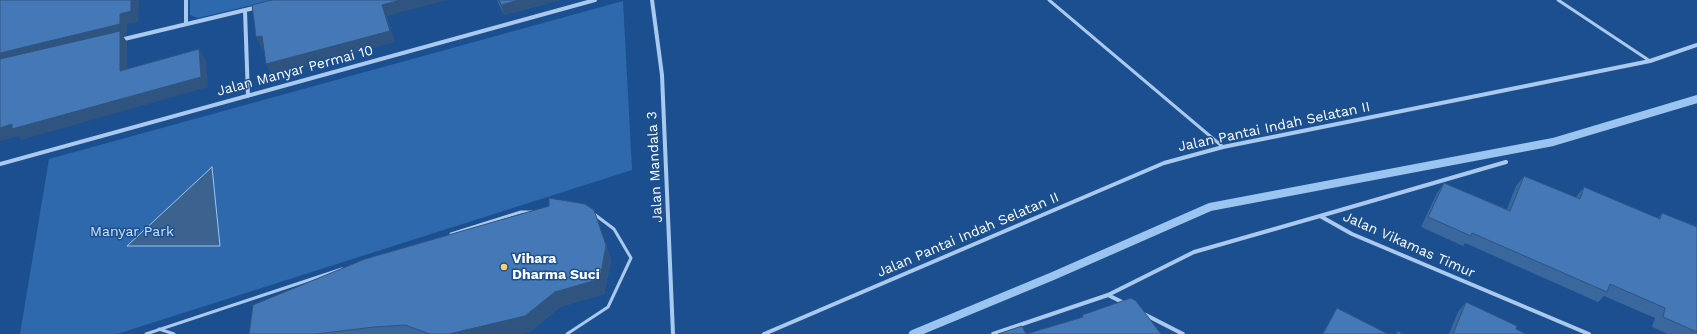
<!DOCTYPE html>
<html>
<head>
<meta charset="utf-8">
<style>
  body { margin:0 }
  canvas { display:block; background:#1b4f8f }
</style>
</head>
<body>
<canvas width="1697" height="334"></canvas>
<script>
const context = document.querySelector('canvas').getContext('2d');
context.lineJoin = 'round';
function paint(path, color) { context.fillStyle = color; context.fill(path, 'evenodd'); }
const poly = rows => new Path2D(rows.map(r => 'M' + r).join(''));
function trace(path, color, width, dash) { context.strokeStyle = color; context.lineWidth = width; context.lineCap = dash ? 'butt' : 'round'; context.setLineDash(dash || []); context.stroke(path); }
function drawText(font, color, halo, rows, align = 'center') {
  context.font = font + ' "Work Sans",sans-serif'; context.lineWidth = 3; context.setLineDash([]); context.textBaseline = 'middle'; context.strokeStyle = halo; context.fillStyle = color; for (const [text, x, y, turn = 0] of rows) {
    context.save(); context.translate(x, y); context.rotate((+turn || 0) * Math.PI / 180); context.textAlign = isNaN(turn) ? turn : align; if (halo) context.strokeText(text, 0, 0); context.fillText(text, 0, 0); context.restore();
  }
}
const green = poly([
  [190,0,273,0,198,18,190,15],
  [623,1,632,170,117,334,20,334,49,159]
]);
const water = poly([
  [212,167,220,246,127,246,212,167]
]);
const stream = poly([
  [913,334,1053,276,1210,207,1553,142,1697,99]
]);
const service = poly([
  [1049,0,1223,147],
  [1558,0,1650,61],
  [451,234,521,212,532,212],
  [159,329,174,334],
  [146,334,342,269],
  [567,334,608,307,631,258,614,229,594,214]
]);
const minor = poly([
  [186,0,186,24],
  [652,0,662,75,673,334],
  [245,11,248,96],
  [120,40,258,7],
  [0,164,595,0],
  [1320,216,1506,162],
  [1108,295,1126,304],
  [1142,313,1183,334],
  [764,334,1164,163,1223,147,1650,61,1697,45],
  [993,334,1108,295,1194,252,1320,216,1352,234,1589,334]
]);
const wall = poly([
  [497,0,560,0,504,15],
  [1524,176,1576,197,1584,187,1658,218,1662,213,1696,226,1697,225,1697,334,1668,334,1652,327,1655,318,1604,296,1598,302,1465,243,1463,246,1421,227,1437,193,1444,183,1507,209,1516,186],
  [606,245,611,260,604,294,560,307,531,331,519,334,249,334],
  [1466,302,1516,329,1526,334,1449,334,1458,312],
  [1337,308,1388,334,1322,334]
]);
const shadedWall = poly([
  [131,0,139,0,138,22,127,24,127,35,123,36,127,42,127,81,0,65,0,53,120,14],
  [401,0,447,0,387,16,395,42,272,76,266,64,382,5],
  [519,0,560,0,504,15,501,5],
  [262,36,268,47,262,49,256,37],
  [199,49,206,60,208,87,21,140,18,136,0,141,0,128],
  [606,245,611,260,604,294,560,307,531,331,519,334,449,334]
]);
const building = poly([
  [0,0,131,0,131,11,120,14,120,24,0,53,0,0],
  [272,0,401,0,382,5,390,31,266,64,262,36,256,37,252,5,272,0],
  [499,0,519,0,501,5,499,0],
  [120,31,120,71,199,49,201,77,12,129,12,124,0,128,0,59,120,31],
  [1524,176,1580,199,1584,187,1660,219,1662,213,1697,227,1697,332,1663,317,1665,308,1610,284,1607,292,1472,233,1471,236,1428,217,1444,183,1510,211,1524,176],
  [549,198,585,204,594,210,606,245,600,279,555,292,525,316,449,334,430,334,405,325,374,327,316,334,249,334,253,305,365,259,549,206,549,198],
  [1131,298,1136,301,1161,334,998,334,1022,326,1026,334,1083,317,1082,315,1131,298],
  [1466,302,1517,326,1516,329,1526,334,1453,334,1466,302],
  [1337,308,1388,334,1323,334,1337,308],
  [1398,331,1403,334,1396,334,1398,331]
]);
const markers = [
  [504,267,4,"#ffd166"]
];
const streetNames = [
  ["Jalan Manyar Permai 10",295,71,-15],
  ["Jalan Pantai Indah Selatan II",1274,127,-12],
  ["Jalan Mandala 3",655,167,-93],
  ["Jalan Pantai Indah Selatan II",968,235,-23],
  ["Jalan Vikamas Timur",1409,245,24]
];
const parkNames = [
  ["Manyar Park",132,232]
];
const poiNames = [
  ["Vihara",512,259],
  ["Dharma Suci",512,275]
];
paint(green, '#2e69ad');
paint(water, '#3c6290');
trace(water, '#9cc4f0', 1);
trace(stream, '#9cc4f0', 8);
trace(service, '#a9c9ee', 3);
trace(minor, '#a9c9ee', 4);
paint(wall, '#3a679d');
paint(shadedWall, '#305480');
paint(building, '#4478b7');
trace(building, '#305480', 1);
for (const [x, y, r, color] of markers) { const dot = new Path2D(); dot.arc(x, y, r, 0, 2 * Math.PI); context.fillStyle = color; context.fill(dot); trace(dot, '#1b4f8f', 1.5); }
drawText('14px', '#fff', '#1b4f8f', streetNames);
drawText('14px', '#cfe3fa', '#1b4f8f', parkNames);
drawText('bold 14px', '#fff', '#1b4f8f', poiNames, 'left');
</script>
</body>
</html>
